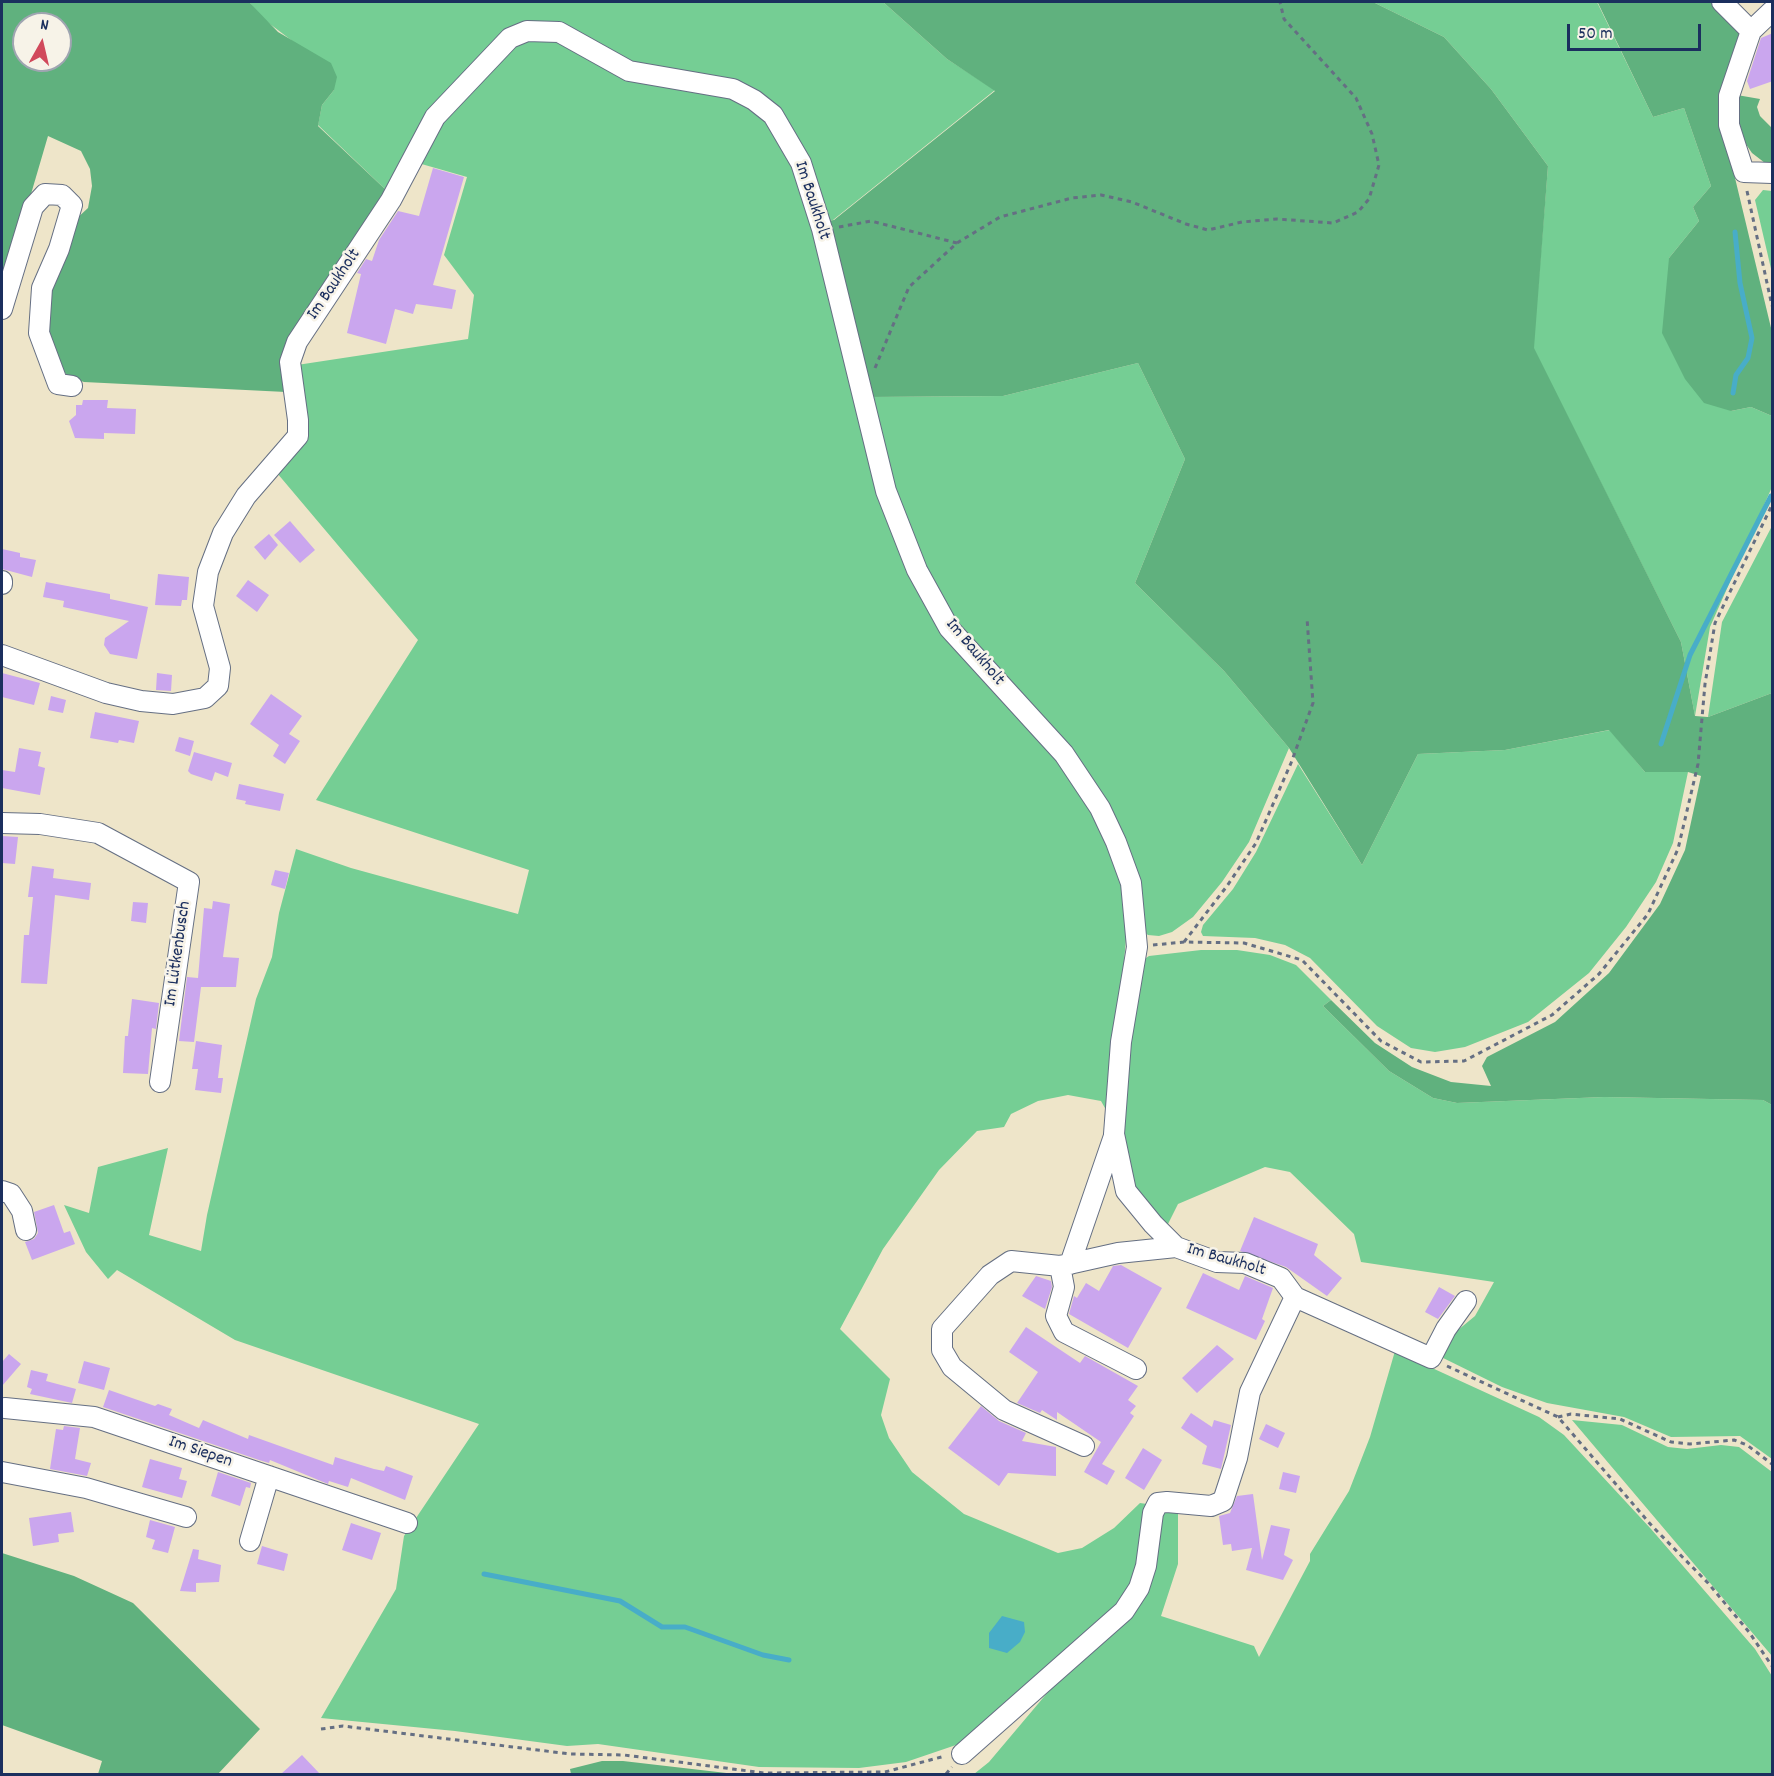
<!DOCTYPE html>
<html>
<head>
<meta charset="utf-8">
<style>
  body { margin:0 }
  #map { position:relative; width:1774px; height:1776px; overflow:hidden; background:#eee5c9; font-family:Dekko,sans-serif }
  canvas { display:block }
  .frame { position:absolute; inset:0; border:3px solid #1b2f5e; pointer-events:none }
  .north { position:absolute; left:12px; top:12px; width:60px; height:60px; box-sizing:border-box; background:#f7f3e8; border:2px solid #9fa5b1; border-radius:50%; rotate:8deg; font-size:16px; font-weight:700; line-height:24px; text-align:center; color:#1b2f5e }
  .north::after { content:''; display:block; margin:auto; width:21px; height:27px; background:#d1495b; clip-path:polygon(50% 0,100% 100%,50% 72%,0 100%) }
  .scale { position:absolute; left:1567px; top:24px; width:134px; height:27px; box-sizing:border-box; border:3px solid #1b2f5e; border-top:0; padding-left:8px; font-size:18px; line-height:21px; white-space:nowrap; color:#1b2f5e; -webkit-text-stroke:4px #f7f3e8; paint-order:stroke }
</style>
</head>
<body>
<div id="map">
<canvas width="1774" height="1776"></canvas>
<div class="frame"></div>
<div class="north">N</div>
<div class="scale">50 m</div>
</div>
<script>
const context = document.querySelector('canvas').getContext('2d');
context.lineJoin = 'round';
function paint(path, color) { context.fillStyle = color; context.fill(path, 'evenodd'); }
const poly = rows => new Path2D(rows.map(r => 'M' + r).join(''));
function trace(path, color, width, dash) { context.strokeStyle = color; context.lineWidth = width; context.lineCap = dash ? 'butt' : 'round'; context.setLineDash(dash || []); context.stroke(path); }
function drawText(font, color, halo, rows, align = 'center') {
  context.font = font + ' Dekko,sans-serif'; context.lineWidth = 5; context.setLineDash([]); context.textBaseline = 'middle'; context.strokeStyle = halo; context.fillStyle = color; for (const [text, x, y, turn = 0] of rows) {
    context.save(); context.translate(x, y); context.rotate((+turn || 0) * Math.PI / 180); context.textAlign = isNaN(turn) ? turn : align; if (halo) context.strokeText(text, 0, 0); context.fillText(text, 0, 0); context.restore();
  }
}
const green = poly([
  [249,2,883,2,947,59,995,90,833,220,827,221,777,110,642,68,523,24,386,190,318,125,322,105,334,90,299,46,262,18],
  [1373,2,1597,2,1653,117,1684,108,1711,186,1693,207,1699,221,1669,258,1731,411,1751,407,1772,416,1772,487,1710,627,1695,716,1681,642,1533,348,1548,166,1491,89,1444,37],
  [525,39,565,42,592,62,623,76,719,93,743,102,767,121,795,166,917,586,1047,744,1087,798,1120,876,1127,928,1110,1117,1101,1101,1068,1095,1038,1101,1011,1114,1004,1127,977,1131,939,1170,883,1249,840,1329,890,1379,881,1415,889,1438,912,1472,964,1514,1058,1553,1082,1548,1114,1528,1140,1503,1147,1504,1132,1589,1110,1615,973,1736,956,1745,906,1762,859,1768,759,1767,598,1744,567,1746,455,1731,321,1718,396,1589,404,1536,479,1424,235,1340,117,1270,108,1279,86,1252,64,1205,89,1213,98,1167,168,1148,149,1235,201,1251,207,1215,256,999,272,957,279,913,296,849,351,868,518,914,529,870,316,800,418,640,277,473,302,443,297,365,468,339,474,295,444,255,467,177,418,163,442,121,512,45],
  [1763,190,1772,191,1772,273,1755,200],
  [1138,363,1185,459,1135,583,1224,671,1289,748,1249,842,1222,882,1193,917,1172,932,1159,936,1148,935,1142,930,1121,836,958,627,919,561,894,492,870,397,1003,396],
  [1772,526,1772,693,1708,717,1722,622],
  [1610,730,1645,772,1688,772,1673,843,1656,882,1626,927,1589,973,1528,1022,1465,1047,1435,1052,1411,1048,1377,1026,1310,958,1285,945,1255,938,1203,936,1201,932,1203,925,1233,889,1256,852,1298,764,1362,865,1418,754,1505,750],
  [1201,950,1237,950,1270,955,1296,965,1331,1000,1323,1006,1389,1071,1433,1098,1457,1103,1604,1097,1763,1100,1772,1105,1772,1459,1740,1436,1671,1437,1624,1417,1547,1403,1502,1387,1437,1355,1452,1335,1475,1316,1494,1282,1361,1262,1354,1234,1290,1172,1265,1167,1178,1204,1167,1226,1148,1207,1131,1179,1124,1150,1127,1045,1140,962,1149,956],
  [1395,1351,1539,1417,1564,1435,1651,1529,1755,1649,1772,1676,1772,1774,974,1774,989,1762,1059,1679,1132,1609,1161,1513,1178,1509,1178,1564,1161,1616,1254,1646,1259,1657,1310,1561,1310,1554,1349,1491,1370,1437],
  [1572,1420,1622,1425,1668,1447,1687,1449,1721,1445,1739,1447,1772,1472,1772,1656]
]);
const forest = poly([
  [2,2,249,2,278,32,331,63,337,77,334,90,322,105,318,126,386,190,286,344,281,364,286,392,84,382,69,377,57,364,47,340,49,285,74,221,88,208,92,186,90,169,81,151,48,136,2,293],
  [24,24,60,24,60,60,24,60],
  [883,2,1373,2,1444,37,1491,89,1548,166,1534,348,1681,642,1695,716,1708,717,1772,693,1772,1105,1763,1100,1604,1097,1457,1103,1433,1098,1389,1071,1323,1006,1331,1000,1375,1043,1412,1067,1451,1082,1491,1086,1482,1066,1487,1057,1555,1022,1609,973,1660,904,1685,850,1701,776,1688,772,1645,772,1609,730,1505,750,1418,754,1362,865,1289,748,1224,671,1135,583,1185,459,1138,363,1003,396,870,397,827,221,834,220,995,91,947,59],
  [1600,2,1712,2,1741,35,1723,128,1772,332,1772,416,1751,407,1731,411,1704,403,1685,379,1662,333,1669,258,1699,221,1693,207,1711,186,1684,108,1653,117,1598,3],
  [1737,95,1760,99,1757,107,1760,116,1772,128,1772,164,1765,163,1752,153,1739,134],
  [2,1553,74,1576,133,1603,260,1729,218,1774,98,1774,102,1761,2,1725],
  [602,1761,623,1761,735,1774,571,1774,570,1769]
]);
const water = poly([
  [1002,1616,1024,1622,1025,1632,1020,1642,1007,1653,989,1648,989,1633]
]);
const stream = poly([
  [1733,393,1736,375,1748,358,1752,338,1740,283,1735,232],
  [1661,744,1690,655,1771,496],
  [484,1574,620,1601,662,1627,685,1627,763,1655,789,1660]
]);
const building = poly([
  [1773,33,1773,81,1750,89,1747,81,1761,38],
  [433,168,464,177,433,285,456,290,452,309,416,304,413,314,395,309,386,344,347,333,361,274,357,273,366,259,372,261,379,240,398,211,419,216],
  [83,400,108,400,107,408,136,409,135,434,104,433,104,439,75,438,69,421,76,415,76,405,82,405],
  [290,521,315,550,300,563,274,535],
  [269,534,278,545,265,560,254,547],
  [2,549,20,553,20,557,36,560,32,577,2,569],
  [158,574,189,577,187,600,182,600,181,606,155,605],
  [248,580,269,595,257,612,236,596],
  [46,582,110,594,110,599,148,607,137,659,110,654,104,645,105,638,129,621,63,607,64,601,43,597],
  [2,673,40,683,34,705,2,697],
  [157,673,172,675,171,691,156,690],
  [271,694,302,716,289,734,300,741,285,764,273,756,279,745,250,724],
  [51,696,66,700,63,713,48,710],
  [95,712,139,721,134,743,119,740,118,743,90,738],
  [179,737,194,741,190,756,175,751],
  [19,748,41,752,38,766,45,768,40,795,2,788,2,770,15,772],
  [194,752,232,763,228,777,215,772,212,781,191,774,188,771],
  [239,784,284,794,280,811,245,804,246,801,236,799],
  [2,836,18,837,15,864,2,863],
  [32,866,54,869,53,878,91,883,89,900,55,895,47,984,21,983,24,935,29,935,33,897,28,897],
  [275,870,289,873,285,889,271,885],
  [213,901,230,904,223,957,239,958,236,987,201,987,194,1042,179,1041,187,977,198,978,204,908,212,909],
  [133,902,148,903,146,923,131,921],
  [132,999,159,1003,156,1029,152,1028,148,1074,123,1073,125,1036,128,1036],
  [196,1041,222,1045,218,1078,223,1078,221,1093,195,1090,198,1069,192,1069],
  [54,1205,64,1233,70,1231,75,1244,32,1260,25,1242,34,1239,38,1233,34,1212],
  [1254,1217,1318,1244,1314,1255,1342,1278,1327,1296,1286,1267,1240,1251],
  [1121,1265,1162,1288,1128,1348,1069,1314,1074,1296,1077,1298,1086,1283,1099,1291,1113,1266],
  [1203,1273,1239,1290,1245,1276,1273,1288,1262,1319,1265,1321,1256,1340,1186,1308],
  [1036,1276,1051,1281,1052,1287,1045,1309,1022,1296],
  [1439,1287,1455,1296,1438,1319,1425,1312],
  [1026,1327,1080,1363,1085,1356,1138,1386,1128,1400,1136,1406,1130,1413,1134,1416,1102,1464,1115,1471,1107,1485,1084,1472,1101,1442,1057,1412,1057,1420,1042,1410,1040,1413,1017,1403,1038,1372,1009,1352],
  [1217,1345,1234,1359,1197,1393,1182,1378],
  [9,1354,21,1364,2,1386,2,1362],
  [84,1361,110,1368,104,1390,78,1383],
  [31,1370,48,1374,46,1381,76,1389,72,1403,30,1394,32,1389,27,1387],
  [109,1390,155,1406,158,1404,172,1409,169,1415,199,1428,203,1420,248,1439,249,1435,333,1465,335,1457,374,1469,384,1471,386,1466,413,1476,405,1500,351,1478,348,1487,329,1481,328,1484,270,1460,269,1463,259,1460,103,1407],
  [981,1406,999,1421,1026,1433,1022,1441,1056,1447,1056,1476,1008,1473,999,1486,948,1448],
  [1191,1413,1212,1427,1214,1420,1231,1425,1221,1469,1202,1464,1207,1446,1181,1428],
  [1266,1424,1285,1433,1278,1448,1259,1439],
  [64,1426,80,1428,75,1459,91,1463,87,1476,50,1469,56,1429,63,1430],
  [1143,1448,1162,1460,1144,1490,1125,1478],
  [150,1459,182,1468,179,1479,187,1481,182,1498,142,1487],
  [218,1472,251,1483,250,1488,246,1487,240,1506,211,1496],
  [1283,1472,1300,1476,1296,1493,1279,1489],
  [1253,1494,1262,1560,1271,1525,1290,1529,1284,1555,1293,1560,1283,1580,1246,1570,1252,1548,1232,1551,1231,1544,1223,1545,1219,1516,1230,1513,1237,1496],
  [71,1512,74,1532,58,1534,59,1542,33,1546,29,1518],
  [150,1520,175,1527,168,1553,152,1549,155,1540,146,1537],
  [351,1523,381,1533,372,1560,342,1550],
  [262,1546,288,1554,284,1571,257,1564],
  [193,1549,199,1550,198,1559,221,1565,219,1582,196,1583,196,1592,180,1591],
  [302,1755,320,1774,281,1774]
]);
const path = poly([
  [1747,191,1772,306],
  [839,227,871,221,957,243],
  [875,368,909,287,957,243,1000,217,1072,198,1101,195,1132,202,1186,224,1208,230,1242,222,1277,219,1333,223,1358,212,1369,199,1379,165,1372,134,1356,98,1284,19,1280,2],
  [1184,942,1227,886,1256,843,1291,763,1313,703,1307,618],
  [1153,945,1184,942,1244,943,1302,960,1381,1041,1421,1062,1464,1061,1552,1015,1599,974,1648,914,1678,849,1698,764,1705,684,1715,623,1772,505],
  [1447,1366,1558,1417,1652,1526,1708,1583,1749,1632,1772,1666],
  [1558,1417,1571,1414,1620,1419,1671,1442,1690,1444,1734,1440,1747,1445,1772,1464],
  [321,1729,343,1726,570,1754,624,1755,764,1773,885,1772,945,1756],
  [946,1774,952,1767]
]);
const minor = poly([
  [1722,2,1751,31],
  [1772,11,1751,31,1729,96,1729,125,1744,172,1772,173],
  [2,309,33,207,45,194,62,195,72,205,59,249,42,288,39,333,58,384,72,386],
  [2,584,2,581],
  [2,655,106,693,141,701,173,704,205,698,218,686,220,668,203,606,208,572,223,533,246,496,298,436,298,420,290,362,297,342,391,200,435,117,510,38,527,31,559,32,629,71,733,89,754,100,773,115,801,163,822,229,886,491,917,570,949,628,1064,754,1100,808,1116,842,1131,883,1137,947,1121,1042,1114,1134,1126,1191,1153,1224,1176,1247,1217,1262,1245,1263,1281,1278,1295,1297,1431,1358,1446,1329,1466,1301],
  [2,823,40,824,98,833,189,882,160,1082],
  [2,1191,11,1194,22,1211,26,1230],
  [1070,1264,1114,1136],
  [1060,1266,1011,1261,990,1275,942,1329,942,1350,952,1367,1004,1410,1084,1446],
  [1136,1369,1064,1332,1056,1316,1064,1287,1060,1266,1118,1253,1176,1247],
  [5,1408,94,1417,407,1523],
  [2,1472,86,1488,186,1517],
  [250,1541,269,1476],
  [962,1754,1124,1611,1139,1588,1146,1566,1153,1513,1158,1503,1167,1502,1211,1506,1223,1501,1237,1458,1250,1392,1295,1297]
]);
const streetNames = [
  ["Im Baukholt",811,201,72],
  ["Im Baukholt",335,285,-56],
  ["Im Baukholt",974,653,50],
  ["Im Lütkenbusch",179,954,-82],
  ["Im Baukholt",1226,1261,16],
  ["Im Siepen",200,1453,19]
];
paint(green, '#75ce94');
paint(forest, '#60b17e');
paint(water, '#48adc8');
trace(stream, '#48adc8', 5);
paint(building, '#caa6ee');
trace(minor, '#656f83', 22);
trace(path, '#656f83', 3, [4.5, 4.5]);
trace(minor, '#fff', 20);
drawText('18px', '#1b2f5e', '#f7f3e8', streetNames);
</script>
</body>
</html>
